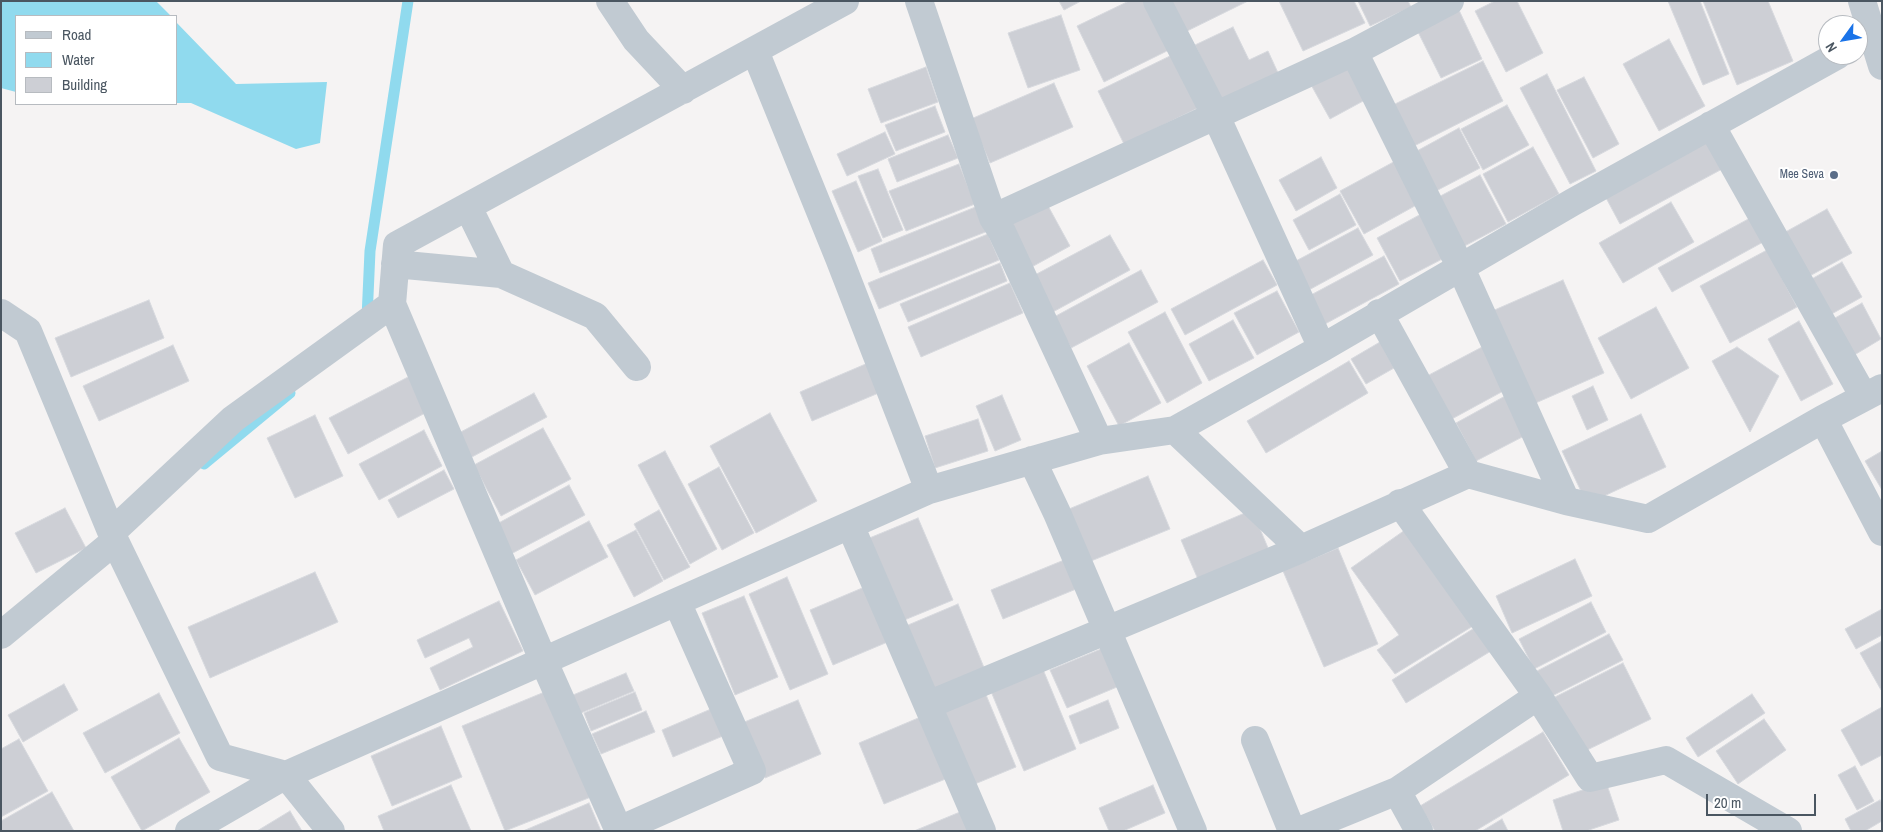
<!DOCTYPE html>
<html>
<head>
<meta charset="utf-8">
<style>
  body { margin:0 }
  #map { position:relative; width:1883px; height:832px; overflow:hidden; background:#f5f3f3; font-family:"Archivo Narrow",sans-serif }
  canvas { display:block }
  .frame { position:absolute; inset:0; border:2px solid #4a5661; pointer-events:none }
  .legend { position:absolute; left:15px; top:15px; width:162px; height:90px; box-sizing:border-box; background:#fff; border:1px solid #b7bbc0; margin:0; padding:6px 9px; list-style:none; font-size:15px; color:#4a5661 }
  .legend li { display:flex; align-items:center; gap:10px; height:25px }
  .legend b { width:25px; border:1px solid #b7bbc0 }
  .north { position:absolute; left:1818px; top:15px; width:50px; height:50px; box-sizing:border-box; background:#fff; border:1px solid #b7bbc0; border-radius:50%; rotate:238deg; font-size:14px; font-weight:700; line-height:20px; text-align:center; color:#4a5661 }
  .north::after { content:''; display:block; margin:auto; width:18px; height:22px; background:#1a73e8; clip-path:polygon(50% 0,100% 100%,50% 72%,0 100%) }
  .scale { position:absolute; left:1706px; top:794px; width:110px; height:22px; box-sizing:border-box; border:2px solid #4a5661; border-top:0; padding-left:6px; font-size:15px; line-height:18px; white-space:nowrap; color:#4a5661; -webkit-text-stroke:4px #fff; paint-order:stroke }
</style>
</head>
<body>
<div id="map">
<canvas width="1883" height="832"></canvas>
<div class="frame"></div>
<ul class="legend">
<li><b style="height:6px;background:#c1cad2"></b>Road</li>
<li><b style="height:14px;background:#90daee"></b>Water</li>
<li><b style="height:14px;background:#cdcfd5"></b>Building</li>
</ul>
<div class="north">N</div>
<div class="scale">20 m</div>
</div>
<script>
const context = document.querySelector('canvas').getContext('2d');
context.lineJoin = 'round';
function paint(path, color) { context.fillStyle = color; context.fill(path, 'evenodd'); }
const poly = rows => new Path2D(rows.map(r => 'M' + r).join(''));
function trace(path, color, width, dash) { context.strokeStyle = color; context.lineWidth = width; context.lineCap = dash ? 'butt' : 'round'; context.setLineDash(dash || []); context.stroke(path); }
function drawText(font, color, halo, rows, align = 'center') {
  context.font = font + ' "Archivo Narrow",sans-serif'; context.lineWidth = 4; context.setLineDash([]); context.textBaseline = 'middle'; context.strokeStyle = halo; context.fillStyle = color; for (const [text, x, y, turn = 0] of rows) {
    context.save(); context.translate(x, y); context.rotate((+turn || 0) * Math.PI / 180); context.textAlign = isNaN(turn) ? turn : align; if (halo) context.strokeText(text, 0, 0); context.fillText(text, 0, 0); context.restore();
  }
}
const water = poly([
  [1,1,156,1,171,16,16,16,16,92,1,88],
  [176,22,236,84,327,82,320,143,296,149,191,103,176,103]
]);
const stream = poly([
  [367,318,370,251,408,1],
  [204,464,290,393]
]);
const building = poly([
  [1059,1,1081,1,1064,10,1059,1],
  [1129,1,1147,1,1171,49,1104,82,1077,26,1129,1],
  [1165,1,1248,1,1181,34,1165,1],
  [1279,1,1354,1,1365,23,1303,51,1279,1],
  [1358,1,1408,1,1411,7,1370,26,1358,1],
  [1495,1,1517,1,1543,53,1506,72,1475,11,1495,1],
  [1668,1,1700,1,1729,74,1703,85,1668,1],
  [1703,1,1768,1,1793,61,1737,85,1703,1],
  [1458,8,1482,59,1441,78,1416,28,1458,8],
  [1061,15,1080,70,1028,88,1008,33,1061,15],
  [1233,27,1249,60,1268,51,1279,75,1222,102,1195,45,1233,27],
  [1669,39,1705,106,1659,131,1623,64,1669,39],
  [1172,55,1198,108,1124,144,1098,91,1172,55],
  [1483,61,1503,101,1414,146,1393,105,1483,61],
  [1346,64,1365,100,1330,119,1310,83,1346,64],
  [926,67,938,102,881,123,868,89,926,67],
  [1547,74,1596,171,1570,184,1520,88,1547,74],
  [1584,77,1619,144,1593,158,1557,90,1584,77],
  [1054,83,1073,127,990,163,971,119,1054,83],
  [1507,105,1529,145,1483,170,1461,129,1507,105],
  [935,106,945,132,896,151,885,125,935,106],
  [1459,128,1480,168,1436,191,1415,152,1459,128],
  [885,132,895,154,847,176,837,154,885,132],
  [948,135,958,158,897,182,888,159,948,135],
  [1708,141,1724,168,1620,224,1605,196,1708,141],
  [1533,147,1559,194,1508,222,1483,174,1533,147],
  [1321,157,1337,188,1296,211,1279,180,1321,157],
  [1399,159,1422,202,1364,234,1340,191,1399,159],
  [959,164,975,204,906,231,889,191,959,164],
  [878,169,903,230,883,238,858,176,878,169],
  [1480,175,1506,224,1457,250,1431,201,1480,175],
  [856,181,882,241,858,252,832,191,856,181],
  [1340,194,1356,225,1309,250,1293,220,1340,194],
  [1671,202,1694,242,1623,283,1599,243,1671,202],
  [1047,204,1070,246,1028,269,1005,227,1047,204],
  [978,206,988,231,880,273,871,249,978,206],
  [1827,209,1852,253,1804,279,1780,235,1827,209],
  [1423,213,1446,257,1400,281,1377,238,1423,213],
  [1752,217,1765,241,1672,292,1658,268,1752,217],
  [1358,228,1373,255,1307,291,1292,263,1358,228],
  [988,234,999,260,879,309,868,283,988,234],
  [1110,235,1130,270,1051,313,1031,277,1110,235],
  [1767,250,1797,307,1730,343,1700,286,1767,250],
  [1384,256,1399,284,1325,324,1309,296,1384,256],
  [1263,260,1277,285,1185,335,1171,309,1263,260],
  [1842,262,1862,297,1828,316,1808,281,1842,262],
  [1000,263,1007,281,908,322,900,304,1000,263],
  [1141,270,1158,302,1071,348,1054,317,1141,270],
  [1563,280,1604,373,1531,405,1490,312,1563,280],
  [1010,283,1023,313,921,357,908,327,1010,283],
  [1277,291,1299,332,1257,355,1234,313,1277,291],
  [149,300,164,338,71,377,55,338,149,300],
  [1862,303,1881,339,1846,360,1826,323,1862,303],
  [1656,307,1689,368,1631,399,1598,338,1656,307],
  [1165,312,1202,383,1167,403,1128,332,1165,312],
  [1233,320,1254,358,1209,381,1189,344,1233,320],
  [1799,321,1833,384,1801,401,1768,339,1799,321],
  [1380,342,1394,368,1366,384,1351,359,1380,342],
  [1129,343,1161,403,1119,426,1087,366,1129,343],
  [173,345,189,381,99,421,83,386,173,345],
  [1484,346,1507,389,1450,420,1427,376,1484,346],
  [1737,347,1779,376,1750,432,1712,361,1737,347],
  [1349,361,1368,393,1266,453,1247,421,1349,361],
  [868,363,881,392,812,421,800,392,868,363],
  [410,376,429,411,348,454,329,418,410,376],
  [1593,386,1608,420,1587,430,1572,396,1593,386],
  [534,393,547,417,470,458,457,434,534,393],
  [1002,395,1021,440,995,451,976,406,1002,395],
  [1507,395,1528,434,1476,461,1456,423,1507,395],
  [770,413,817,501,756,533,710,446,770,413],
  [1641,414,1666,467,1587,504,1562,451,1641,414],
  [315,415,343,476,295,498,267,438,315,415],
  [978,419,988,451,935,468,925,436,978,419],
  [543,428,571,479,501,516,474,465,543,428],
  [424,430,442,466,379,500,359,464,424,430],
  [665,451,717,549,690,564,638,465,665,451],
  [1882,451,1882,490,1865,461,1882,451],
  [719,467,754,533,722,550,688,484,719,467],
  [444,470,454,489,398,518,388,500,444,470],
  [1148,476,1170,529,1091,561,1069,509,1148,476],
  [569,485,585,515,509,555,493,526,569,485],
  [65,508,86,548,36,573,15,533,65,508],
  [659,510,690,567,664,580,634,524,659,510],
  [1252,510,1271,555,1200,584,1181,540,1252,510],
  [918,518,953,600,902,621,867,539,918,518],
  [589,521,608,557,535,595,516,560,589,521],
  [636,530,663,581,634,597,607,545,636,530],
  [1405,530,1473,626,1395,674,1377,650,1399,635,1351,568,1405,530],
  [1338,548,1378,644,1324,667,1283,571,1338,548],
  [1069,558,1081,587,1003,619,991,590,1069,558],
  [1575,559,1592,596,1512,633,1496,596,1575,559],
  [315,572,338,622,210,678,188,627,315,572],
  [787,577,828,674,790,690,749,594,787,577],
  [867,586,890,641,833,665,810,610,867,586],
  [744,596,778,677,735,695,702,613,744,596],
  [499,601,523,651,440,690,430,668,473,647,469,638,425,658,417,640,499,601],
  [1591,602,1606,632,1534,669,1519,639,1591,602],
  [958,604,985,670,928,694,901,628,958,604],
  [1882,609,1882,635,1856,649,1845,629,1882,609],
  [1476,627,1491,651,1406,703,1392,680,1476,627],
  [1609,634,1623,660,1550,697,1537,671,1609,634],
  [1882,641,1882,690,1881,690,1860,653,1882,641],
  [1101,649,1117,687,1067,708,1050,670,1101,649],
  [1623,663,1651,719,1583,752,1555,697,1623,663],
  [1042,667,1076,749,1024,771,990,689,1042,667],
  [626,673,634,691,581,713,573,695,626,673],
  [64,684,78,710,23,742,8,715,64,684],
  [984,690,1016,767,970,786,938,710,984,690],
  [547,691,591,797,505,831,462,726,547,691],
  [635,692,642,710,591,731,584,713,635,692],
  [159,693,180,733,105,773,83,733,159,693],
  [1752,694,1765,713,1698,757,1686,738,1752,694],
  [798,700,821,754,765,778,742,723,798,700],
  [1108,700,1119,728,1080,744,1069,716,1108,700],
  [718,706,730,733,673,757,662,730,718,706],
  [1882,707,1882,755,1861,766,1841,730,1882,707],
  [646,711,655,732,601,754,592,734,646,711],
  [923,716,948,778,884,804,859,743,923,716],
  [1764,719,1786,750,1738,784,1716,751,1764,719],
  [441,726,462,777,392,806,371,756,441,726],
  [1543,732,1569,775,1475,831,1435,831,1420,806,1543,732],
  [179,738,210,792,142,831,111,777,179,738],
  [19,739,48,791,1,817,1,749,19,739],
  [1855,766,1874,801,1857,810,1838,775,1855,766],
  [1606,782,1619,820,1586,831,1563,831,1553,800,1606,782],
  [451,785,471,831,384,831,378,816,451,785],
  [1153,785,1165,813,1123,831,1109,831,1099,808,1153,785],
  [52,792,74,831,1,831,1,821,52,792],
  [1880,800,1882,803,1882,821,1865,831,1851,831,1845,819,1880,800],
  [589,803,601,831,523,831,589,803],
  [290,811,302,831,257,831,290,811],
  [960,812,968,831,914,831,960,812],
  [1502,819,1508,831,1482,831,1502,819]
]);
const minor = poly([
  [610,1,636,40,683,90],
  [919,1,993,218,1002,232,1099,441],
  [1157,1,1216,116,1322,348],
  [1862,1,1882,66],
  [755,51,839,258,929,490],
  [1354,52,1460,266,1566,501],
  [1711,125,1864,397],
  [468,207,501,274],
  [993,218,1354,52,1450,1],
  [395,264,501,274,595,316,637,367],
  [1,313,28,331,115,541,220,757,286,775,331,831],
  [1379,313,1468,474],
  [1823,419,1882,532],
  [1175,430,1322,348,1573,202,1838,55],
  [1032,460,1057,513,1193,831],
  [1400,503,1538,696,1590,778,1666,760,1788,831],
  [850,525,982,831],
  [112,532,233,419,392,304],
  [1,635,115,541],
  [928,705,1301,549,1468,474,1566,501,1648,519,1823,419,1882,388],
  [1255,740,1292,831],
  [1397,791,1419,831],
  [619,830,752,771,677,602],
  [189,831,286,775,929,490,1099,441,1175,430,1301,549],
  [619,831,544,662,392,304,397,245,845,1],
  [1299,831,1397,791,1538,696]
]);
const markers = [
  [1834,175,5,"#5c6f8a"]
];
const serviceNames = [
  ["Mee Seva",1824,175]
];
paint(water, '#90daee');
trace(stream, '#90daee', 11);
paint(building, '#cdcfd5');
trace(building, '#d7d9de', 1);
trace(minor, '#c1cad2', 28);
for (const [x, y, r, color] of markers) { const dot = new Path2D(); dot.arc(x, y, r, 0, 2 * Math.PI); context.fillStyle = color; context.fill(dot); trace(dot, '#fff', 2); }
drawText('12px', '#4e5e75', '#fff', serviceNames, 'right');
</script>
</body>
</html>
